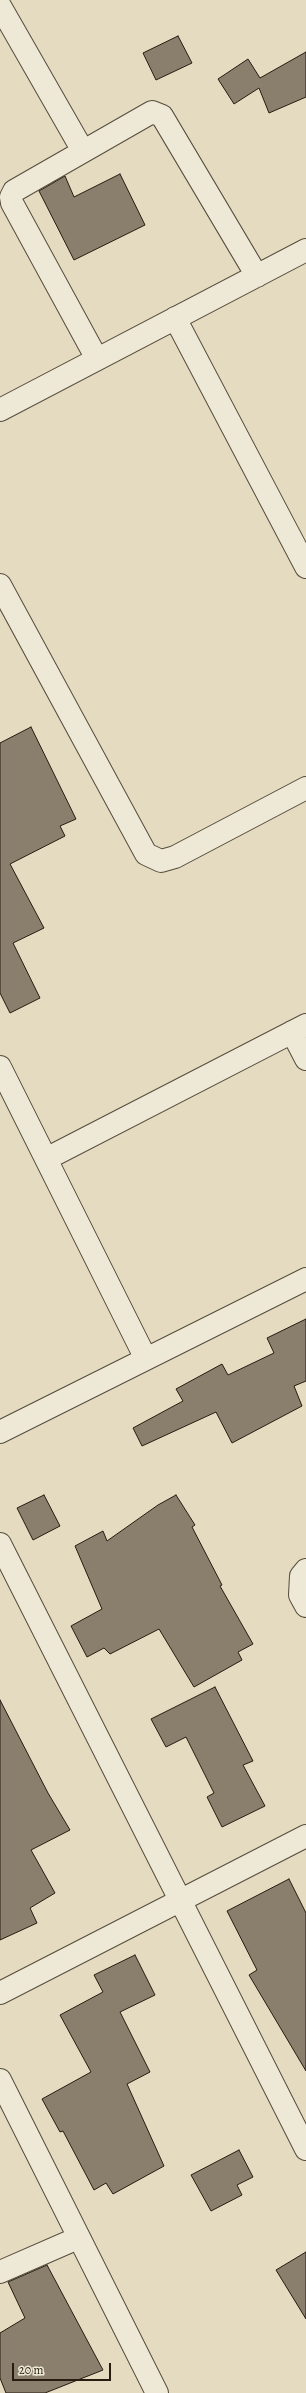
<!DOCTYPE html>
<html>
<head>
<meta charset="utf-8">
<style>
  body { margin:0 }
  #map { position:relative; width:306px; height:2393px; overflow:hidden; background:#e5dbc0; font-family:Alegreya,serif }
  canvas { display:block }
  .scale { position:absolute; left:12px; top:2363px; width:99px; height:18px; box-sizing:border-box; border:2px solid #261c10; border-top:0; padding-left:5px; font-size:12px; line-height:14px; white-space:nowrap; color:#261c10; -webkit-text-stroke:3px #eee8d6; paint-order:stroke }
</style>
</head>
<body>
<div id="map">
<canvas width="306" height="2393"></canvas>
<div class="scale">20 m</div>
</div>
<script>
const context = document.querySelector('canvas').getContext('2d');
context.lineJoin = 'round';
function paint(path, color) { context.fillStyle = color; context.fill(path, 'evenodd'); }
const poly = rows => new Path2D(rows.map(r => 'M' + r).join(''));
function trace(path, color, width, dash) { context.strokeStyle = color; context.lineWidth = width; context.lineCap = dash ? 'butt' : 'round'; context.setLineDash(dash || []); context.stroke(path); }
const building = poly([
  [178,36,192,63,156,80,143,53,178,36],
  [306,52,306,97,269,113,259,88,234,104,218,79,248,59,260,78,306,52],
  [120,174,145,225,74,260,39,191,65,176,74,197,120,174],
  [31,727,76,819,60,826,65,836,10,864,44,928,13,943,40,998,10,1013,0,993,0,743,31,727],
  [306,1319,306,1381,294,1386,302,1406,232,1443,216,1412,142,1446,133,1428,183,1401,176,1389,222,1364,228,1375,274,1353,267,1338,306,1319],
  [44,1495,60,1526,33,1540,17,1508,44,1495],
  [176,1495,195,1525,192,1527,222,1585,220,1586,253,1644,238,1652,242,1660,194,1687,159,1629,110,1654,104,1648,87,1657,71,1626,102,1609,75,1546,103,1531,107,1541,158,1505,176,1495],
  [215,1687,253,1761,243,1765,265,1806,222,1827,207,1797,214,1793,186,1737,166,1747,151,1719,215,1687],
  [0,1700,48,1793,70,1830,31,1850,55,1893,30,1908,37,1923,0,1940,0,1700],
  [289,1879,306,1913,306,2071,249,1975,257,1970,227,1911,289,1879],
  [135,1955,155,1995,120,2012,150,2072,127,2084,164,2166,113,2194,106,2183,94,2190,63,2131,60,2132,42,2099,91,2072,60,2015,103,1992,94,1975,135,1955],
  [239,2150,253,2177,237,2185,242,2195,211,2211,191,2175,239,2150],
  [306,2252,306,2319,276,2270,306,2252],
  [47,2265,103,2370,45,2393,6,2393,0,2378,0,2333,25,2318,8,2282,47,2265]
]);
const minor = poly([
  [0,6,83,151],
  [175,318,306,567],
  [97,359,12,203,11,197,14,191,152,112,162,116,257,276],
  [0,410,306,250],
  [0,585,146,854,161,861,175,857,306,788],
  [292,1032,306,1059],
  [0,1067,146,1359],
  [46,1159,306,1025],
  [0,1432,306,1279],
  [0,1544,306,2149],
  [306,1570,301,1576,300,1595,306,1606],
  [0,1993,306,1836],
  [0,2080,157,2393],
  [0,2272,78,2238]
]);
paint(building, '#897f6c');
trace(building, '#261c10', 1);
trace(minor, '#564c3c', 24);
trace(minor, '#eee8d6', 22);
</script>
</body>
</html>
